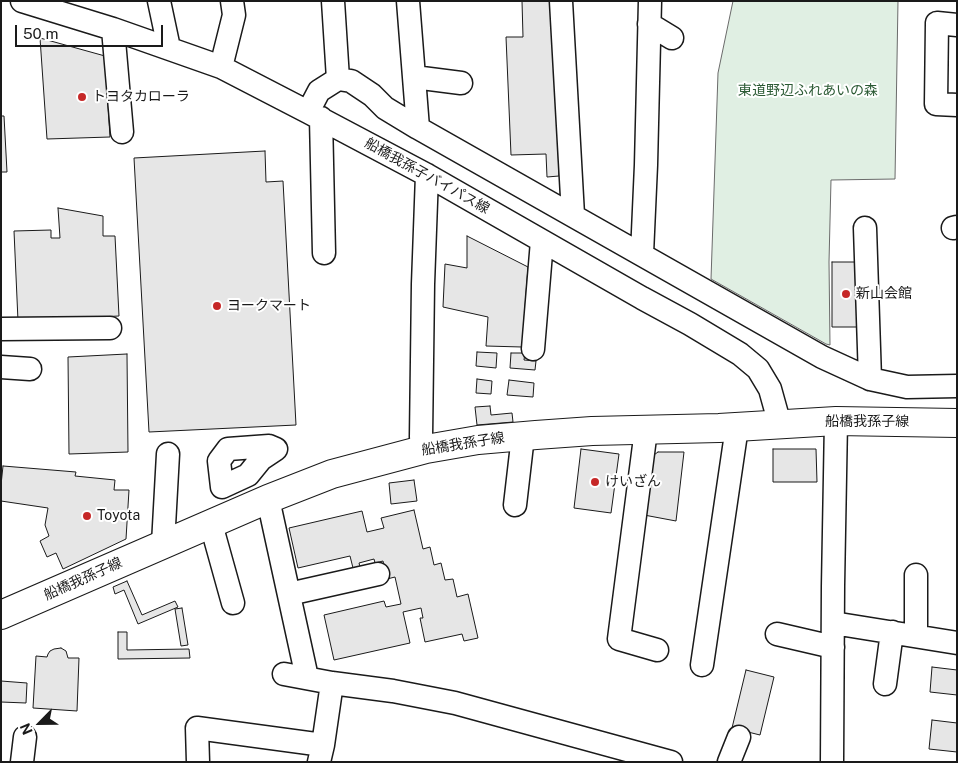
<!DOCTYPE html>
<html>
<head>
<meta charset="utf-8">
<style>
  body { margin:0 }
  #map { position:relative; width:958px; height:763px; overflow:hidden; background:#fff; font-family:"Public Sans",sans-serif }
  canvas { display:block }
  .frame { position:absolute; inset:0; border:2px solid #1a1a1a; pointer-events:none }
  .north { position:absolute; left:15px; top:698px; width:50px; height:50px; -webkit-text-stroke:4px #fff; paint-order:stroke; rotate:247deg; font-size:14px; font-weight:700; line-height:20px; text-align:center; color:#1a1a1a }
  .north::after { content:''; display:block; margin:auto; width:18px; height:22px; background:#1a1a1a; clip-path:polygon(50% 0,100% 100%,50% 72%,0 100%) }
  .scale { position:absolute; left:15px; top:25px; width:148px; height:22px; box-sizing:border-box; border:2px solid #1a1a1a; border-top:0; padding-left:6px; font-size:15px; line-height:18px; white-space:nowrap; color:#1a1a1a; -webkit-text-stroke:4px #fff; paint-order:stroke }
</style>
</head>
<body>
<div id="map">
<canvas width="958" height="763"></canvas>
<div class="frame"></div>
<div class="north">N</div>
<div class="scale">50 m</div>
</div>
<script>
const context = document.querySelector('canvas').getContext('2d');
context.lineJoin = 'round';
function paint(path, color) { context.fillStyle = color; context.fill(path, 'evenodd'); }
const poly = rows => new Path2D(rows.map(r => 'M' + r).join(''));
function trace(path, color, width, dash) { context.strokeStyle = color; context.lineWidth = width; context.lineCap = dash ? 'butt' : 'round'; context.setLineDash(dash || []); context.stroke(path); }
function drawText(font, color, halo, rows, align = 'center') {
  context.font = font + ' "Public Sans","Noto Sans JP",sans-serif'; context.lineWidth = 4; context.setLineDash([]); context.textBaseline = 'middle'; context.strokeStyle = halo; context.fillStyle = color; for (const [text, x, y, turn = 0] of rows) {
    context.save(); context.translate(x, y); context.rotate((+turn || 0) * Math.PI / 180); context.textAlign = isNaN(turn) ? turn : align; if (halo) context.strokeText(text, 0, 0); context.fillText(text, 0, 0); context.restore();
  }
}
const green = poly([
  [733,1,898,1,895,179,831,180,829,262,830,345,826,344,711,279,718,73,733,1]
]);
const building = poly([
  [522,1,553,1,559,176,547,177,546,154,511,155,506,37,523,37,522,1],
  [40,38,105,56,110,137,47,139,40,38],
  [1,116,4,116,7,172,1,172,1,116],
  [265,151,266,182,283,181,296,425,149,432,134,158,265,151],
  [58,208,103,216,103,236,115,236,119,316,18,321,14,231,51,230,51,238,60,238,58,208],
  [467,236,528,267,522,347,486,346,488,317,443,307,445,264,467,268,467,236],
  [832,262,858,262,858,327,832,327,832,262],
  [477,352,497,353,496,368,476,366,477,352],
  [511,353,525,353,524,360,536,361,535,370,510,368,511,353],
  [127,354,128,452,69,454,68,357,127,354],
  [477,379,492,381,491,394,476,393,477,379],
  [509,380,534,383,533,397,507,395,509,380],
  [490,406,491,415,512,413,513,422,477,425,475,407,490,406],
  [581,449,619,454,611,513,574,508,581,449],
  [773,449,816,449,817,482,773,482,773,449],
  [658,452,684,452,676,521,644,515,651,457,658,452],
  [3,466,76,472,75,476,115,480,114,490,129,490,126,539,63,569,56,553,47,557,40,541,49,536,45,525,48,508,1,501,1,485,3,466],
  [414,480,417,501,391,504,389,483,414,480],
  [414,510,423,549,430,547,434,565,441,563,445,580,453,579,457,597,468,594,478,638,464,641,462,634,425,642,420,618,423,618,421,608,403,612,410,643,334,660,324,615,384,601,386,607,401,604,395,577,387,579,383,561,375,563,374,559,359,563,362,574,355,576,350,556,298,568,289,528,362,511,367,532,384,528,381,518,414,510],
  [127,581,142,615,175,601,178,607,138,624,124,590,115,594,113,587,127,581],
  [182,608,188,645,181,646,175,609,182,608],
  [118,632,127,632,127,650,189,649,190,658,118,659,118,632],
  [61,648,66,651,68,658,79,658,77,711,33,708,36,656,47,657,48,654,50,651,54,649,61,648],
  [932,667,957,670,957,695,930,692,932,667],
  [746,670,774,677,760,735,732,728,746,670],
  [1,681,27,683,26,703,1,702,1,681],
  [932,720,957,723,957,752,929,749,932,720]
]);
const minor = poly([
  [22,1,113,29,221,67,308,112,427,175,642,298,690,324,740,354,758,369,770,389,780,425],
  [159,1,169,48],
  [333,1,338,79],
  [408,1,418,128],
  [561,1,573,215],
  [649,24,672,38],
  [957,25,937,23,936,104,957,105],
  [113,29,122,132],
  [221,67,234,15,232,1],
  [414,77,461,83],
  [308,112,319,91,338,79,351,81,372,95,385,108,418,128,822,357,870,379,907,387,957,386],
  [321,118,324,253],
  [865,228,870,379],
  [953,228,957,227],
  [642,254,646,165,650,1],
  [1,329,110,328],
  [533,349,542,241],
  [1,367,30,369],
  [646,430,619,639,657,650],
  [269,446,276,449,261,459,248,475,222,487,219,461,228,449,269,446],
  [426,449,421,437,423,284,427,175],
  [268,499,306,673],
  [515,505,523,436],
  [211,524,233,603],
  [163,544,168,454],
  [916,575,916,636],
  [289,594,378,574],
  [833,623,957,643],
  [777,634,833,647],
  [702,665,737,427],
  [284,674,332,683,393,691,455,703,671,762],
  [885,684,892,632],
  [22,762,25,737],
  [198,762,197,728,323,745],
  [319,762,323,745,332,683],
  [729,762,739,737],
  [832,762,833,586,836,421]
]);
const major = poly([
  [1,615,268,499,332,474,426,449,478,440,536,435,592,431,719,428,836,421,957,423]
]);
const markers = [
  [82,97,5,"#c62828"],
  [846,294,5,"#c62828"],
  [217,306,5,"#c62828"],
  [595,482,5,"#c62828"],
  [87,516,5,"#c62828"]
];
const parkNames = [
  ["東道野辺ふれあいの森",808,91]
];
const poiNames = [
  ["トヨタカローラ",92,97],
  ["新山会館",856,294],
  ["ヨークマート",227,306],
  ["けいざん",605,482],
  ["Toyota",97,516]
];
const streetNames = [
  ["船橋我孫子バイパス線",427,176,29],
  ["船橋我孫子線",867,422],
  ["船橋我孫子線",463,444,-9],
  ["船橋我孫子線",83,579,-24]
];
paint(green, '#e0efe3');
trace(green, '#6a6a6a', 1);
paint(building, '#e6e6e6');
trace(building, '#1a1a1a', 1);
trace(minor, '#1a1a1a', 25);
trace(major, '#1a1a1a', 30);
trace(minor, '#fff', 22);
trace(major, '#fff', 28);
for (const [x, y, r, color] of markers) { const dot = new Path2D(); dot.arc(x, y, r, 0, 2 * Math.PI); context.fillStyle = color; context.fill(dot); trace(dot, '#fff', 2); }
drawText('14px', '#2b5a34', '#fff', parkNames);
drawText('14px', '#1a1a1a', '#fff', poiNames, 'left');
drawText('14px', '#1a1a1a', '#fff', streetNames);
</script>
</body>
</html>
